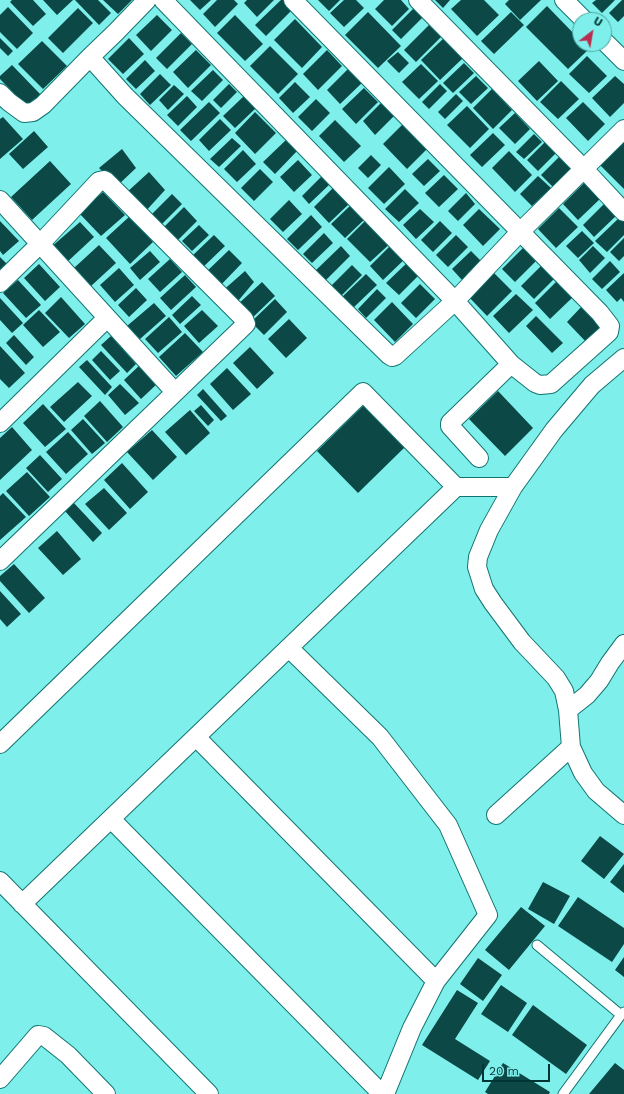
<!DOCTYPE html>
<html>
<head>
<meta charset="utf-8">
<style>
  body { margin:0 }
  #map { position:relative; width:624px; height:1094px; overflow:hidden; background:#7fefeb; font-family:"Work Sans",sans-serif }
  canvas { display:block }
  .north { position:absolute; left:572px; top:12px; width:40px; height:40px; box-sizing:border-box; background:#7fefeb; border:1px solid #4ca5a2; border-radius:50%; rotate:31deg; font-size:11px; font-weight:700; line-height:16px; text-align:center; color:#003534 }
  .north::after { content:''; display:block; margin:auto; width:14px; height:18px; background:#bc2c50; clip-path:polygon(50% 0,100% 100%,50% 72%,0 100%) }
  .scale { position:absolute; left:482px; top:1064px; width:68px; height:18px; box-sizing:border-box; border:2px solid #003534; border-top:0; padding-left:5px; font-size:12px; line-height:14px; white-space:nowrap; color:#003534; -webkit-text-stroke:3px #7fefeb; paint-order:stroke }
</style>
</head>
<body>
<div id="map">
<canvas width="624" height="1094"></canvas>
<div class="north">U</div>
<div class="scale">20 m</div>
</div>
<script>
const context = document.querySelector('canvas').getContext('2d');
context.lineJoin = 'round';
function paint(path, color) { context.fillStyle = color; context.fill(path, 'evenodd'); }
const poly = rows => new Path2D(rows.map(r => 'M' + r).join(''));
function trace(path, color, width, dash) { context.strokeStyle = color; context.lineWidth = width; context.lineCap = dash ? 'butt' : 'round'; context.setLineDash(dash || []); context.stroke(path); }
const building = poly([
  [12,0,33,0,46,14,33,26,10,2],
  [43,0,73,0,57,15],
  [75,0,98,0,111,13,99,25],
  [103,0,132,0,118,14],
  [190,0,211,0,200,10],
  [217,0,234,0,238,4,215,27,203,14],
  [247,0,274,0,257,17,244,3],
  [281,0,283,0,292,10,266,36,255,25],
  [318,0,340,0,329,11],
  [344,0,356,0,364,8,344,27,330,13],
  [384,0,401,0,409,9,392,26,375,9],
  [435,0,450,0,443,8],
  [461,0,484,0,499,15,477,36,451,9],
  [509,0,541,0,520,20,505,4],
  [596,0,615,0,602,13,592,3],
  [622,0,624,0,624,16,618,22,609,13],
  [547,6,580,40,580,44,584,44,589,49,568,69,526,27],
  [8,7,33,33,17,49,0,32,0,15],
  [415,7,424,16,401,39,392,30],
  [78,8,93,23,63,53,48,38],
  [368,12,401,46,378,68,345,35],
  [511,12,524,25,494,54,481,41],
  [157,15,172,30,151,51,136,35],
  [235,15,263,44,245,61,217,33],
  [295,19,322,47,302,68,274,40],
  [429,25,441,37,416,62,404,50],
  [181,33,192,44,167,69,156,58],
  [0,38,13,51,8,56,0,48],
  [129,38,144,54,123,74,108,59],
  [444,38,463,58,440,80,421,60],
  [42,41,67,66,43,89,18,64],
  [270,46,298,74,278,94,250,66],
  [196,50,211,65,188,88,173,72],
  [327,50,342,66,318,90,303,74],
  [398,52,409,63,399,73,387,61],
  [587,56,607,76,589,93,569,74],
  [145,60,155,71,136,89,126,79],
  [539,61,558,81,537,101,518,81],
  [464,63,474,73,453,93,443,83],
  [421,64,438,81,419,99,402,82],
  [12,65,41,95,28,108,0,79,0,76],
  [351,66,365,80,340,104,327,90],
  [213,70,223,80,202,101,191,91],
  [160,74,171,85,150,105,140,94],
  [476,76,488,88,471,104,459,92],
  [615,76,624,84,624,103,610,117,592,98],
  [561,81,579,99,558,119,540,102],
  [295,82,310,97,293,113,279,98],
  [229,84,237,92,221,108,213,100],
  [440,84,447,91,429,109,422,102],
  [174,85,184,94,168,110,159,100],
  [364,88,378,102,356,124,342,109],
  [492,89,512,110,493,129,473,108],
  [456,94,463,101,445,119,438,112],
  [187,96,197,107,178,126,167,115],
  [244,96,256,108,235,128,223,116],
  [316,99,330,113,312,131,298,117],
  [383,101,396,114,375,135,363,121],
  [209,102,220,113,191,141,180,130],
  [583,102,605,124,588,141,566,118],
  [467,106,489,129,470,148,447,125],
  [255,112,276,133,255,154,235,133],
  [515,113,530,129,515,144,499,128],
  [3,117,23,139,0,159,0,119],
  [220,119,231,130,209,151,199,140],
  [335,120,361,146,344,162,319,136],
  [404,123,428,148,407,169,383,144],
  [34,131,48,147,23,169,9,154],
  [493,133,505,145,482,167,470,155],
  [534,134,542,142,524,159,516,152],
  [232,138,241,146,219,167,210,159],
  [286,140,297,151,275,174,263,162],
  [624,140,624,189,599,164],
  [546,141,557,152,538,171,527,160],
  [122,149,136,168,117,186,99,168],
  [243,150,256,164,237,182,224,169],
  [509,151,532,175,515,192,492,168],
  [371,155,381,165,368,178,358,168],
  [560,156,575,171,556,190,541,175],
  [428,159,440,171,424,186,412,174],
  [298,160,312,175,294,192,280,177],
  [50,161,71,184,32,220,11,197],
  [389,167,405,184,384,204,368,188],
  [260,169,273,182,254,201,241,188],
  [149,172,165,190,144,213,125,194],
  [444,175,458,189,439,207,425,193],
  [322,176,330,184,309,204,302,196],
  [538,176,551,188,532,206,520,194],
  [586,181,602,197,578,220,563,204],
  [334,187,350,203,329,223,314,207],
  [405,189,419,203,399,222,385,209],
  [103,192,125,215,101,236,79,213],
  [466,193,475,204,458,221,448,211],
  [172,194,182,204,158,228,148,218],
  [289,200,302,214,283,232,270,219],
  [606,202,618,214,594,237,583,225],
  [353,203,367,217,345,238,331,224],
  [184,207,197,221,175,243,162,229],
  [559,208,578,227,556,248,538,229],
  [420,209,434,222,416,239,403,225],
  [479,209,500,229,483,246,463,225],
  [311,215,322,227,298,250,287,239],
  [130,216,153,242,130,264,106,238],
  [369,217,393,241,370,262,347,239],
  [620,217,624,221,624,235,607,252,595,241],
  [0,221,19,241,3,255,0,251],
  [440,221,452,233,433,252,421,240],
  [80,222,94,237,65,264,50,248],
  [199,225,209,235,192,251,182,241],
  [582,231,594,243,578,258,566,246],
  [324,233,333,243,312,263,303,254],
  [214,235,225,246,200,270,189,259],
  [456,235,468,247,448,267,436,255],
  [624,238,624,256,619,261,610,252],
  [395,241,409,255,383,280,370,266],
  [528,243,541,256,515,282,502,269],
  [99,245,116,263,91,286,74,268],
  [341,246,350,256,324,282,314,272],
  [593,246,605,258,590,273,579,260],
  [229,250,242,263,217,289,203,275],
  [150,251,160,262,140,280,130,268],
  [471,251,481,261,462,280,452,269],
  [0,257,7,264,0,270],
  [170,259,182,272,160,292,148,279],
  [410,260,422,272,399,295,386,283],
  [610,261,620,272,602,289,592,279],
  [544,263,557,276,534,299,521,286],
  [39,264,60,287,45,301,24,278],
  [352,265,362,275,338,299,328,289],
  [119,268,134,285,115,302,100,285],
  [245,271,254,282,233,307,220,293],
  [494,273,512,291,487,316,469,297],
  [624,273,624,302,621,298,617,302,606,290],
  [366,274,377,285,353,308,342,297],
  [185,275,196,287,171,310,160,298],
  [18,280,41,305,26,318,3,293],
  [557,281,573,297,550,319,535,303],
  [262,282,275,296,249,321,235,307],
  [420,284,435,299,416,318,401,303],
  [136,288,147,300,129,317,118,305],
  [377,289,386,298,366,318,358,309],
  [516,294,533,310,509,333,493,316],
  [192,296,201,305,180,324,172,315],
  [61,297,85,324,69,338,45,313],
  [0,298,23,323,12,333,0,320],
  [275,299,287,312,264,335,251,322],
  [392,302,413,324,395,342,374,320],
  [154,303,166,316,140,339,127,326],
  [584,304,606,326,588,344,567,322],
  [39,310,60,332,43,347,23,325],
  [202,310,218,326,199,343,184,326],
  [536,316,563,343,552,353,526,326],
  [169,317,182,332,158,353,145,339],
  [289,319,307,338,286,358,268,339],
  [185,333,203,352,176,376,159,357],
  [14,335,34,357,26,365,6,343],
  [111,336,136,364,127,373,101,345],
  [0,346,25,373,9,388,0,379],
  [250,347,274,373,257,389,233,363],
  [101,351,120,371,110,380,92,360],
  [87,360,112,387,105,395,79,367],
  [141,364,158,383,141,399,124,380],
  [227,368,251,394,233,410,210,384],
  [78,382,92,396,64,422,50,407],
  [120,384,139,403,125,415,108,395],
  [203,389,227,416,221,421,197,395],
  [498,391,533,428,505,456,469,419],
  [100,401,123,427,107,442,84,416],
  [43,404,66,429,45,447,23,423],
  [201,405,214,420,208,426,194,411],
  [364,405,405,447,358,493,317,451],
  [190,410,210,433,186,455,165,432],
  [83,419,105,443,92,454,71,430],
  [12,427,32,450,0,480,0,438],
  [152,430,177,457,153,480,127,452],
  [68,432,88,454,66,474,46,452],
  [40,455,62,479,48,492,26,468],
  [122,463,148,492,130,509,104,480],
  [27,472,50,497,29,516,6,491],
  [104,488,127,513,109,530,85,504],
  [3,493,26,517,0,540,0,496],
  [73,502,102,533,93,542,64,510],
  [57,531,81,559,63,575,38,548],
  [14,564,45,598,29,613,0,581,0,576],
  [0,591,21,614,7,627,0,619],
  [600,836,624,854,604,879,581,861],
  [624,864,624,893,610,882],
  [543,882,570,896,554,924,528,909],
  [578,897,624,928,624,944,612,962,558,926],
  [521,907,545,926,509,970,485,950],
  [624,957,624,977,615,970],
  [478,958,502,975,483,1001,460,984],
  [501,985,527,1003,508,1032,481,1014],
  [457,990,478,1003,455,1039,490,1061,478,1080,422,1045],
  [533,1005,587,1045,566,1074,512,1035],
  [503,1063,550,1092,549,1094,488,1094,485,1092],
  [615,1063,624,1070,624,1094,589,1094]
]);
const service = poly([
  [537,945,621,1015,624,1012],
  [563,1094,621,1015]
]);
const minor = poly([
  [147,0,115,33,90,57,125,96,389,355,392,357,395,356,455,301,511,364,535,383,540,385,551,384,609,332,610,326,600,313,293,0],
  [163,0,455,301,520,232,624,129],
  [418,0,583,168,624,212],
  [564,0,584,20],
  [604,41,624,61],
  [0,93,9,102,24,113,33,112,43,105,90,57],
  [0,200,175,392],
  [0,283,40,244,99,181,104,180,106,181,244,319,246,324,243,327,0,561],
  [624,358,592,385,554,430,513,487,489,530,478,557,477,567,484,589,493,603,522,642,556,678,564,691,568,710,571,747,583,773,596,791,624,815],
  [0,423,107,318],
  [479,458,450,426,450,423,511,364],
  [456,487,513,487],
  [289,648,380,737,448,825,488,915,436,981,412,1028,385,1094],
  [568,710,587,695,599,681,610,663,624,644],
  [196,737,436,981],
  [0,744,363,392,456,487,22,904],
  [496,815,571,747],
  [111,819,382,1094],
  [0,881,209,1094],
  [0,1079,38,1035,44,1036,68,1055,106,1094]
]);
paint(building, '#0b4846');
trace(service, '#127471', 11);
trace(minor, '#127471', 20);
trace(service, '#fff', 9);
trace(minor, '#fff', 18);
</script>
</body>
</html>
